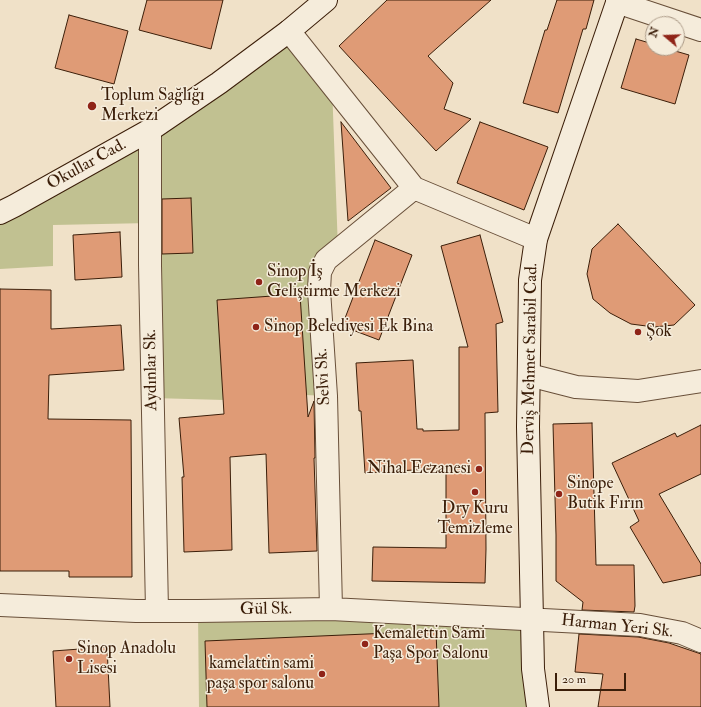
<!DOCTYPE html>
<html>
<head>
<meta charset="utf-8">
<style>
  body { margin:0 }
  #map { position:relative; width:701px; height:707px; overflow:hidden; background:#f0e1c8; font-family:"IM FELL Double Pica",serif }
  canvas { display:block }
  .north { position:absolute; left:645px; top:16px; width:40px; height:40px; box-sizing:border-box; background:#f5ecdb; border:1px solid #ab9a87; border-radius:50%; rotate:289deg; font-size:11px; font-weight:700; line-height:16px; text-align:center; color:#3b1e09 }
  .north::after { content:''; display:block; margin:auto; width:14px; height:18px; background:#8f2418; clip-path:polygon(50% 0,100% 100%,50% 72%,0 100%) }
  .scale { position:absolute; left:555px; top:673px; width:71px; height:18px; box-sizing:border-box; border:2px solid #3b1e09; border-top:0; padding-left:5px; font-size:12px; line-height:14px; white-space:nowrap; color:#3b1e09; -webkit-text-stroke:3px #f5ecdb; paint-order:stroke }
</style>
</head>
<body>
<div id="map">
<canvas width="701" height="707"></canvas>
<div class="north">N</div>
<div class="scale">20 m</div>
</div>
<script>
const context = document.querySelector('canvas').getContext('2d');
context.lineJoin = 'round';
function paint(path, color) { context.fillStyle = color; context.fill(path, 'evenodd'); }
const poly = rows => new Path2D(rows.map(r => 'M' + r).join(''));
function trace(path, color, width, dash) { context.strokeStyle = color; context.lineWidth = width; context.lineCap = dash ? 'butt' : 'round'; context.setLineDash(dash || []); context.stroke(path); }
function drawText(font, color, halo, rows, align = 'center') {
  context.font = font + ' "IM FELL Double Pica",serif'; context.lineWidth = 3; context.setLineDash([]); context.textBaseline = 'middle'; context.strokeStyle = halo; context.fillStyle = color; for (const [text, x, y, turn = 0] of rows) {
    context.save(); context.translate(x, y); context.rotate((+turn || 0) * Math.PI / 180); context.textAlign = isNaN(turn) ? turn : align; if (halo) context.strokeText(text, 0, 0); context.fillText(text, 0, 0); context.restore();
  }
}
const green = poly([
  [289,31,332,85,338,250,326,260,326,396,306,395,224,400,153,398,150,223,53,225,53,266,0,269,0,213],
  [198,611,532,619,539,707,199,707]
]);
const building = poly([
  [147,0,223,0,211,49,139,30,147,0],
  [387,0,491,0,428,56,453,83,444,109,471,119,436,151,339,46,387,0],
  [557,0,594,0,586,29,583,29,558,113,523,103,545,30,547,30,557,0],
  [69,15,128,31,114,84,55,68,69,15],
  [636,39,653,44,653,48,665,48,689,55,675,104,621,88,636,39],
  [341,122,391,188,348,221,341,122],
  [480,122,548,147,524,210,457,183,480,122],
  [191,198,193,253,162,254,162,199,191,198],
  [618,224,695,305,674,325,654,327,631,324,610,313,593,299,587,274,592,249,618,224],
  [120,232,122,277,75,280,73,235,120,232],
  [480,235,503,322,496,324,498,412,485,413,486,549,485,583,372,581,373,547,446,548,446,468,365,473,361,411,359,411,356,363,413,360,417,429,423,429,423,431,459,430,459,347,468,347,441,246,480,235],
  [375,240,412,255,379,340,342,326,375,240],
  [0,289,51,290,51,329,121,325,124,370,49,375,48,419,131,420,132,577,69,577,69,571,0,571,0,289],
  [300,294,308,417,314,401,315,458,314,458,317,551,269,553,266,454,230,457,232,550,184,552,182,477,184,477,179,418,224,414,217,300,300,294],
  [592,423,596,565,634,565,635,606,634,612,582,610,583,602,556,581,556,535,553,424,592,423],
  [701,425,701,474,659,494,701,564,701,575,663,583,630,527,639,521,612,463,675,433,677,437,701,425],
  [436,631,439,707,207,707,205,641,436,631],
  [579,634,638,637,669,643,701,654,701,707,598,707,603,674,575,672,579,634],
  [107,647,110,707,56,707,53,651,107,647]
]);
const minor = poly([
  [617,2,701,30],
  [289,31,414,188,536,239],
  [150,130,150,265,157,610],
  [529,375,576,387,638,391,701,381],
  [0,605,136,611,198,611,331,609,601,623,640,625,682,633,701,641],
  [331,609,326,396,319,290,320,272,326,260,414,188]
]);
const secondary = poly([
  [0,213,14,206,150,130,219,83,289,31,326,0],
  [538,707,533,669,528,427,530,280,536,239,618,0]
]);
const markers = [
  [92,106,5,"#8f2418"],
  [259,282,4,"#8f2418"],
  [256,327,4,"#8f2418"],
  [638,332,4,"#8f2418"],
  [479,469,4,"#8f2418"],
  [475,492,4,"#8f2418"],
  [559,494,4,"#8f2418"],
  [365,644,4,"#8f2418"],
  [69,659,4,"#8f2418"],
  [322,674,4,"#8f2418"]
];
const poiNames = [
  ["Toplum Sağlığı",101,96],
  ["Merkezi",101,116],
  ["Sinop İş",267,272],
  ["Geliştirme Merkezi",267,292],
  ["Sinop Belediyesi Ek Bina",264,327],
  ["Şok",646,332],
  ["Nihal Eczanesi",471,469,"right"],
  ["Sinope",567,484],
  ["Butik Fırın",567,504],
  ["Dry Kuru",475,509,"center"],
  ["Temizleme",475,529,"center"],
  ["Kemalettin Sami",373,634],
  ["Paşa Spor Salonu",373,654],
  ["Sinop Anadolu",77,649],
  ["Lisesi",77,669],
  ["kamelattin sami",314,664,"right"],
  ["paşa spor salonu",314,684,"right"]
];
const streetNames = [
  ["Okullar Cad.",87,165,-29],
  ["Derviş Mehmet Sarabil Cad.",531,359,-89],
  ["Aydınlar Sk.",152,370,-91],
  ["Selvi Sk.",324,377,-93],
  ["Gül Sk.",266,610,-1],
  ["Harman Yeri Sk.",617,627,6]
];
paint(green, '#c1c191');
paint(building, '#df9b76');
trace(building, '#3b1e09', 1);
trace(minor, '#684f39', 24);
trace(secondary, '#3b1e09', 24);
trace(minor, '#f5ecdb', 22);
trace(secondary, '#f5ecdb', 22);
for (const [x, y, r, color] of markers) { const dot = new Path2D(); dot.arc(x, y, r, 0, 2 * Math.PI); context.fillStyle = color; context.fill(dot); trace(dot, '#f5ecdb', 1.5); }
drawText('17px', '#3b1e09', '#f5ecdb', poiNames, 'left');
drawText('17px', '#3b1e09', '#f5ecdb', streetNames);
</script>
</body>
</html>
